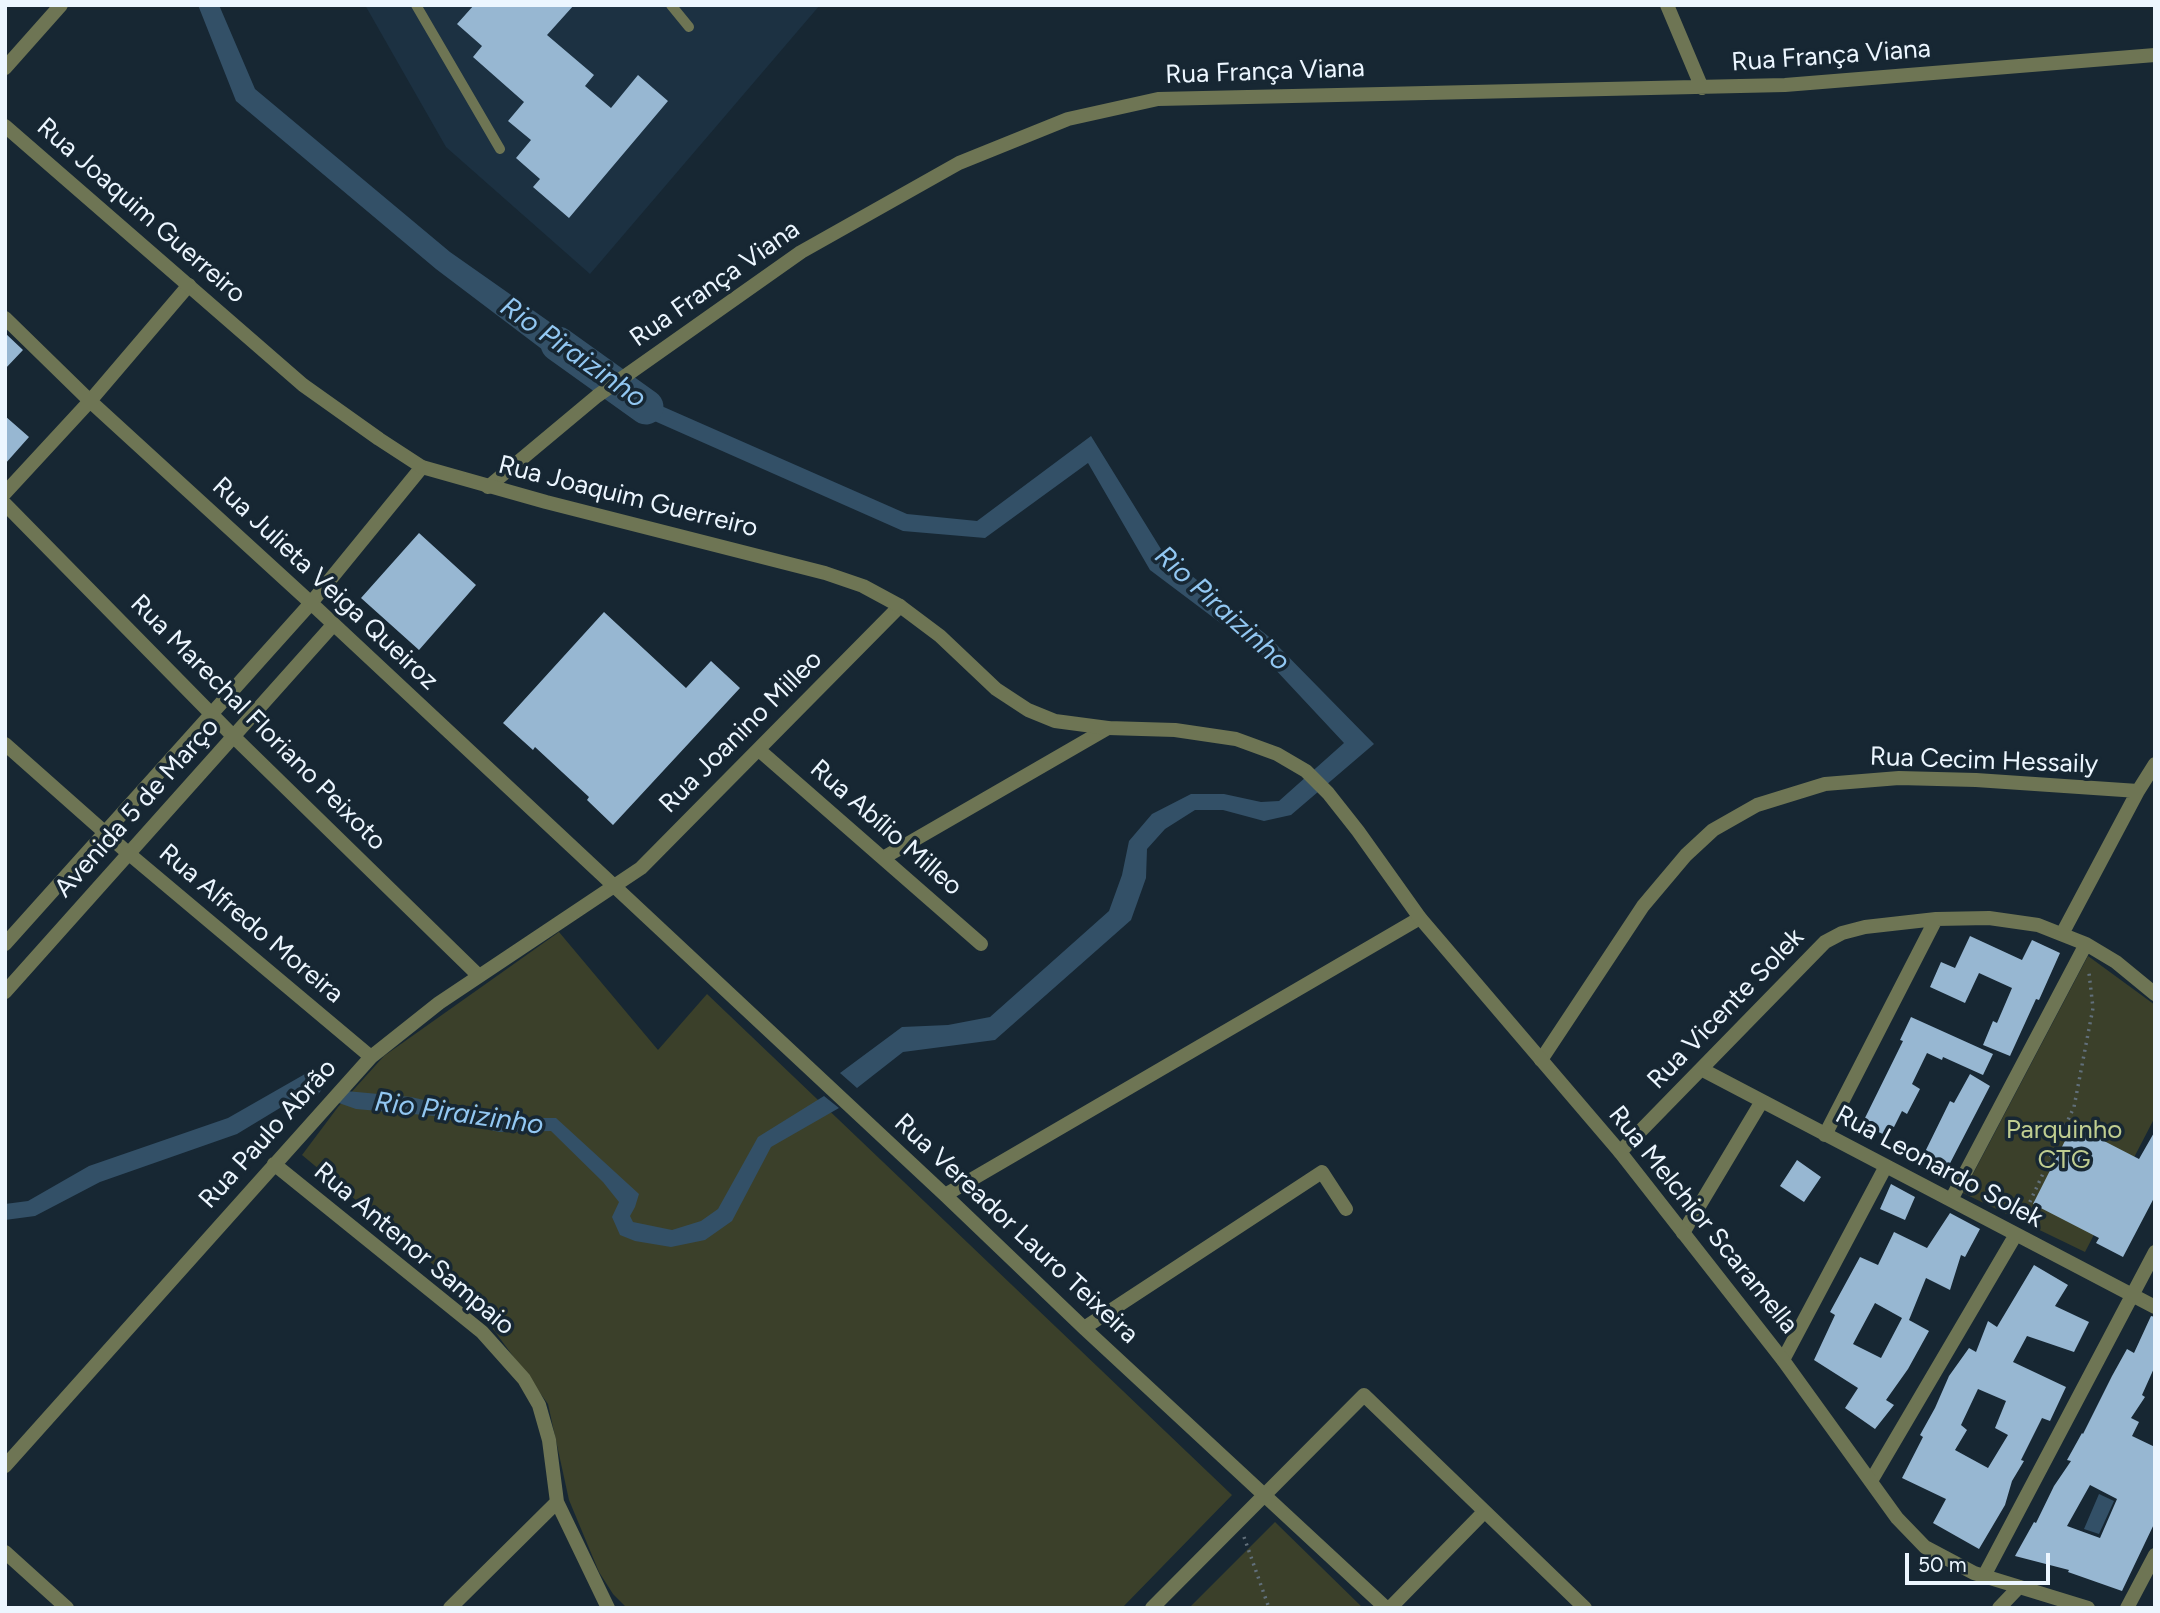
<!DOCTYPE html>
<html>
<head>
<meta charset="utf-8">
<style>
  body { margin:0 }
  #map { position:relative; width:2160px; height:1613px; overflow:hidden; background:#172733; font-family:Figtree,sans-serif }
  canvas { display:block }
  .frame { position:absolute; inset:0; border:7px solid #ecf6ff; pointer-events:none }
  .scale { position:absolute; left:1905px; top:1553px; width:145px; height:32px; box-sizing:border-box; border:4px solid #ecf6ff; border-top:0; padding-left:9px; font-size:21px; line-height:24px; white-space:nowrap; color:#ecf6ff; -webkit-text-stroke:5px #172733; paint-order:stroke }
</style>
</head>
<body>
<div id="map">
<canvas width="2160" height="1613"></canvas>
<div class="frame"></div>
<div class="scale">50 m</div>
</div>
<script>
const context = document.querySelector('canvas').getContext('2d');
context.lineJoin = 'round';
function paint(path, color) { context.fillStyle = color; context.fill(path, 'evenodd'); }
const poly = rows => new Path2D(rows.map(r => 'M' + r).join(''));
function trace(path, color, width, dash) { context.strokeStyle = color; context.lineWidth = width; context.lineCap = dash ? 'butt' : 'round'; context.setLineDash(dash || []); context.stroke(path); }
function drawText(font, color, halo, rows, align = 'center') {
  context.font = font + ' Figtree,sans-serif'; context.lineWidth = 7; context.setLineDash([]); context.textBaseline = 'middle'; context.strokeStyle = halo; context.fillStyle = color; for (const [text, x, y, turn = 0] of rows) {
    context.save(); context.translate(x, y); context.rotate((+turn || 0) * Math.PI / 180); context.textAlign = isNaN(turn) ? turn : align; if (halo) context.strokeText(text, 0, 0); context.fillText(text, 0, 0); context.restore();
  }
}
const built = poly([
  [365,5,820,5,590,274,446,147]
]);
const green = poly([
  [559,932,658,1050,707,994,1232,1495,1122,1608,627,1608,613,1594,599,1572,569,1500,548,1404,466,1292,302,1155,338,1107,384,1056],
  [2088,956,2155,1005,2155,1117,2085,1252,1963,1193],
  [1275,1522,1363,1608,1189,1608]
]);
const water = poly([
  [198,5,219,5,255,89,450,252,608,363,584,381,436,269,236,101],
  [620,380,641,397,907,514,977,521,1091,436,1164,554,1268,636,1374,744,1291,815,1264,821,1223,810,1195,810,1165,829,1147,849,1146,878,1131,920,995,1040,903,1052,857,1088,840,1073,902,1027,948,1025,990,1017,1109,911,1122,875,1129,841,1152,814,1191,794,1224,794,1261,802,1279,801,1344,743,1259,652,1150,570,1088,463,985,538,903,531,634,412,610,390],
  [305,1074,327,1082,317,1096,308,1091,237,1134,100,1182,35,1216,5,1220,5,1204,28,1201,89,1166,228,1118],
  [346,1091,411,1097,501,1118,556,1118,639,1194,635,1207,630,1216,633,1222,672,1230,701,1221,718,1209,758,1137,824,1096,839,1108,771,1147,732,1221,705,1240,671,1247,635,1241,620,1235,612,1217,619,1202,603,1182,551,1131,499,1132,435,1116,356,1109,336,1102],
  [2099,1494,2114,1501,2099,1534,2084,1529]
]);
const river = poly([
  [558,344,646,407]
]);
const building = poly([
  [474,5,574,5,547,35,594,75,585,86,611,108,638,75,668,101,569,218,533,187,540,179,516,158,531,140,508,121,524,102,473,57,482,46,457,24],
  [5,333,23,350,5,369],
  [5,416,29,437,5,464],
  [419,533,476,585,419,650,361,598],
  [604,612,686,688,711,661,740,688,613,825,587,800,589,797,535,747,533,750,503,723],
  [1970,936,2022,960,2032,940,2060,953,2039,1000,2036,999,2010,1056,1983,1045,1993,1021,1997,1023,2012,988,1979,973,1965,1003,1930,987,1941,962,1955,968],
  [1911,1017,1993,1054,1983,1075,1943,1057,1942,1060,1927,1053,1912,1084,1920,1089,1907,1114,1902,1111,1889,1137,1862,1124,1903,1041,1900,1040],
  [1970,1074,1990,1086,1946,1171,1922,1158,1950,1101,1954,1103],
  [2073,1125,2139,1159,2155,1131,2155,1196,2123,1257,2096,1243,2099,1238,2033,1204],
  [1797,1160,1821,1177,1804,1202,1780,1186],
  [1891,1184,1915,1197,1905,1220,1880,1209],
  [1950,1213,1980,1229,1965,1257,1961,1255,1950,1290,1926,1278,1909,1320,1929,1331,1908,1369,1886,1400,1894,1405,1875,1429,1845,1408,1858,1388,1814,1360,1835,1315,1830,1312,1860,1257,1878,1265,1894,1232,1927,1248],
  [1875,1303,1902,1318,1881,1358,1853,1344],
  [2034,1265,2068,1285,2055,1306,2089,1322,2074,1352,2027,1336,2013,1362,2066,1387,2050,1421,2042,1418,2021,1460,2024,1461,2012,1481,2005,1505,1979,1549,1933,1523,1946,1499,1902,1478,1923,1437,1920,1435,1935,1408,1949,1376,1969,1348,1976,1352,1988,1321,1997,1327],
  [1978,1389,2006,1401,1995,1428,2008,1435,1988,1468,1955,1450,1967,1430,1961,1425],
  [2151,1316,2155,1317,2155,1366,2142,1395,2145,1397,2131,1418,2139,1422,2132,1436,2155,1447,2155,1522,2122,1591,2068,1572,2069,1570,2015,1556,2034,1522,2036,1523,2054,1486,2071,1461,2067,1460,2082,1433,2083,1434,2112,1376,2127,1349,2134,1353],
  [2090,1485,2117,1499,2100,1538,2067,1526]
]);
const path = poly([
  [2021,1221,2074,1107,2093,1008,2089,973],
  [1244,1537,1269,1608]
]);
const service = poly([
  [416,5,500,149],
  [671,5,689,27]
]);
const minor = poly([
  [1667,5,1702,88],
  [5,318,90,401,311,603,945,1195,1084,1328,1386,1608],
  [488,487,597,396,801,252,959,163,1068,119,1158,99,1785,85,2155,55],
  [5,493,90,401,189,285],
  [5,504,234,737,478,975],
  [5,744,128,853,371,1057],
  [759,750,981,944],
  [2138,791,2155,764],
  [883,858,1108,728],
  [5,944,311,603,422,467],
  [5,992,333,625],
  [1541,1060,1643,906,1686,855,1713,830,1757,805,1825,784,1899,778,1976,780,2138,791,2062,934],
  [1701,1069,2155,1307],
  [1825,1135,1936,919],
  [1620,1152,1825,942,1842,933,1865,927,1936,919,1989,918,2038,925,2086,944,2116,962,2155,994],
  [274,1164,482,1332,524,1379,539,1405,549,1440,557,1502,608,1608],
  [945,1195,1420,918],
  [1951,1200,2086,944],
  [1683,1233,1762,1101],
  [1084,1328,1322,1172,1346,1209],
  [1783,1360,1886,1166],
  [5,1466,371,1057,439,1003,641,868,900,606],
  [1871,1481,2015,1236],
  [1984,1576,2155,1252],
  [450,1608,557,1502],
  [1152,1608,1364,1395,1585,1608],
  [1390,1608,1484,1512],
  [1999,1608,2019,1587],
  [2127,1608,2155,1555]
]);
const tertiary = poly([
  [5,68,61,5],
  [5,126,303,385,379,439,422,467,546,502,825,573,863,586,900,606,940,636,996,689,1028,710,1055,721,1108,728,1175,730,1236,739,1277,754,1306,771,1328,793,1358,831,1420,918,1620,1152,1783,1360,1897,1518,1925,1547,1974,1573,2088,1608],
  [5,1552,67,1608]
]);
const streetNames = [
  ["Rua França Viana",1831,56,-4],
  ["Rua França Viana",1265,72,-2],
  ["Rua Joaquim Guerreiro",141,211,41],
  ["Rua França Viana",715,284,-35],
  ["Rua Joaquim Guerreiro",628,497,14],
  ["Rua Julieta Veiga Queiroz",325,584,43],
  ["Rua Marechal Floriano Peixoto",258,723,45],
  ["Rua Joanino Milleo",741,732,-45],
  ["Rua Cecim Hessaily",1984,761,2],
  ["Avenida 5 de Março",137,808,-48],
  ["Rua Abílio Milleo",886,828,41],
  ["Rua Alfredo Moreira",251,924,40],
  ["Rua Vicente Solek",1726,1009,-46],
  ["Rua Paulo Abrão",268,1134,-48],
  ["Rua Leonardo Solek",1939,1167,28],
  ["Rua Melchior Scaramella",1703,1220,51],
  ["Rua Vereador Lauro Teixeira",1016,1229,43],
  ["Rua Antenor Sampaio",414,1249,40]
];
const parkNames = [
  ["Parquinho",2064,1130],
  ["CTG",2064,1160]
];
const waterNames = [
  ["Rio Piraizinho",573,353,35],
  ["Rio Piraizinho",1222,609,42],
  ["Rio Piraizinho",459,1114,8]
];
paint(built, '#1c3142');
paint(green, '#3b402a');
paint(water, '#335067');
trace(river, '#335067', 35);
paint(building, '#97b7d2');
trace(path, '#616f7a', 3.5, [2, 5]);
trace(service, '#6e7554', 10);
trace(minor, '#6e7554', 14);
trace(tertiary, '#6e7554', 14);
drawText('26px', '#ecf6ff', '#172733', streetNames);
drawText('26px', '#bfcd90', '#172733', parkNames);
drawText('italic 28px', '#92c7f2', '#172733', waterNames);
</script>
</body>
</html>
